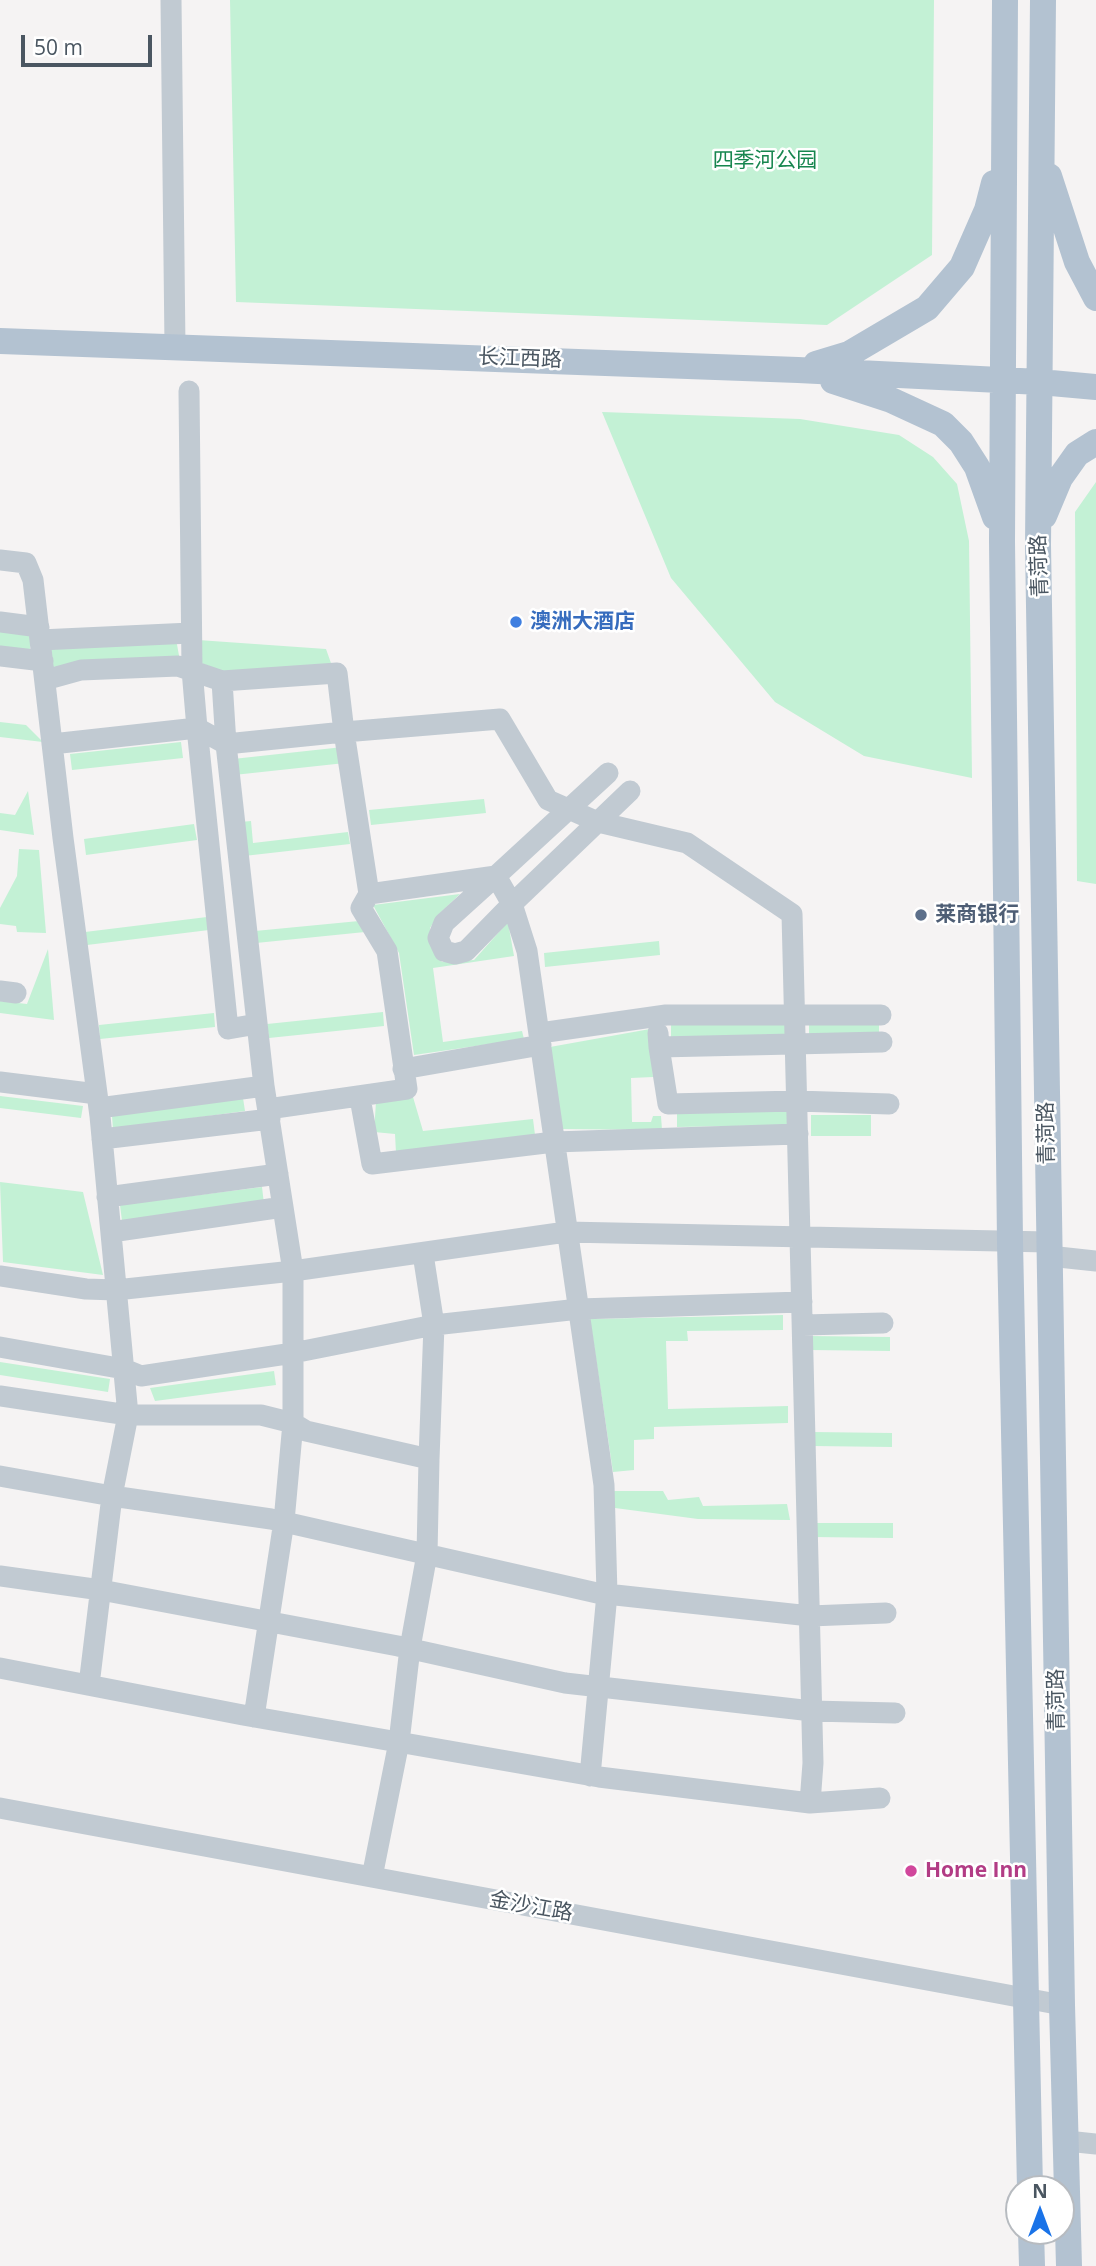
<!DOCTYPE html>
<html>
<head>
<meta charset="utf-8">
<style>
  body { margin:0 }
  #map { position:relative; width:1096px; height:2266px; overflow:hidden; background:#f5f3f3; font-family:"Open Sans",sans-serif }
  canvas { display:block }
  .north { position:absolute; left:1005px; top:2175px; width:70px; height:70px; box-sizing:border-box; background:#fff; border:2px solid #b7bbc0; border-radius:50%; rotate:0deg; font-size:19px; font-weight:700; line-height:28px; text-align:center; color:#4a5661 }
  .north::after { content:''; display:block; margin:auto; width:24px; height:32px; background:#1a73e8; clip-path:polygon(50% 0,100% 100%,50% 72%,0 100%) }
  .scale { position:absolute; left:21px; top:35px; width:131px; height:32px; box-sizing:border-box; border:4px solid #4a5661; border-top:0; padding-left:9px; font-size:21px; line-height:24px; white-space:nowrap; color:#4a5661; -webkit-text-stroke:5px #fff; paint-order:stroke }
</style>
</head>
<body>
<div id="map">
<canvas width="1096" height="2266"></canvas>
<div class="north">N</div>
<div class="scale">50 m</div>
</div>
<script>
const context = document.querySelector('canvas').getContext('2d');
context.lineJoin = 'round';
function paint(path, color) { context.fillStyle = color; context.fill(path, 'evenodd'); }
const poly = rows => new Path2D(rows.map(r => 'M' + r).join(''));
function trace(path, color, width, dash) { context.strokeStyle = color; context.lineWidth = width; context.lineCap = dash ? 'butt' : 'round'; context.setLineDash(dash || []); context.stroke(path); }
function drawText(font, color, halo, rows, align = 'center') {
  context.font = font + ' "Open Sans","Noto Sans SC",sans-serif'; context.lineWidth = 5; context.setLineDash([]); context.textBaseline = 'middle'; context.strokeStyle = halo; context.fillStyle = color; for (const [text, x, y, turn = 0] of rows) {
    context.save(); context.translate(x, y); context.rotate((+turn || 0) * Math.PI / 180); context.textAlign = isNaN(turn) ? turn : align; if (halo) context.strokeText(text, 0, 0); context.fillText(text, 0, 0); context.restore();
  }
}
const green = poly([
  [230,0,934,0,932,255,827,325,236,302],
  [602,412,800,419,899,435,933,457,957,484,969,541,972,778,864,756,775,702,671,578],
  [1096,482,1096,884,1077,881,1075,512],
  [0,630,32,635,29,654,0,650],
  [176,639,180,661,52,667,51,646],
  [198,640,326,649,332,666,230,674,198,662],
  [0,722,26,725,43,742,0,737],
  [181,742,183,758,72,770,70,754],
  [343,747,345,763,234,775,233,759],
  [28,791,34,835,0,830,0,813,15,815],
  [484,799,486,813,371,825,369,810],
  [251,821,253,843,348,832,350,844,244,856,240,822],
  [194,824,197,840,86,855,84,839],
  [19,849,39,850,46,933,17,932,16,926,0,924,0,908,17,876],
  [460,894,438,915,430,928,431,946,442,962,474,960,508,922,514,956,433,968,443,1042,522,1031,524,1039,414,1055,399,953,373,905],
  [207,917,209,930,87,945,85,932],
  [359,921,365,932,256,943,255,931],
  [659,941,660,955,545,967,544,953],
  [48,949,54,1020,0,1013,0,1001,27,1004],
  [383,1012,384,1026,269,1038,267,1024],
  [214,1013,215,1027,100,1039,99,1025],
  [787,1020,787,1034,671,1038,671,1024],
  [879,1021,879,1036,809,1037,809,1022],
  [650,1029,653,1077,631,1078,632,1122,651,1122,653,1116,661,1116,662,1130,562,1129,550,1047],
  [0,1096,83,1106,81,1118,0,1108],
  [413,1097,423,1131,533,1119,535,1135,396,1153,395,1134,374,1132,376,1102],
  [243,1098,245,1111,113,1129,112,1116],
  [793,1111,793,1125,677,1127,677,1113],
  [811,1115,871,1115,871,1136,811,1136],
  [0,1182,83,1192,103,1275,3,1262],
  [262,1187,264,1204,122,1221,120,1205],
  [783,1315,783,1330,687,1331,688,1341,666,1341,668,1409,788,1406,788,1423,654,1427,654,1439,634,1440,634,1470,613,1472,590,1319],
  [810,1336,890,1337,890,1351,810,1350],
  [0,1362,110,1379,108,1392,0,1375],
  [274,1371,276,1385,155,1401,150,1388],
  [813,1432,892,1433,892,1447,813,1446],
  [612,1491,663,1491,668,1500,699,1497,703,1506,787,1504,790,1520,698,1519,615,1508],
  [814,1523,893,1523,893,1538,813,1537]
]);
const minor = poly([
  [171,0,175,346],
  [0,560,26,563,33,580,63,838,100,1116,128,1415,112,1496,89,1685],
  [0,622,39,627],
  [40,640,191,633],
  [0,656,43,661],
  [45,680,81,670,178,666,222,681,337,673,344,732,500,719,548,800,598,822,687,843,792,914,813,1763,810,1803],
  [222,681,226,744,344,732,369,894,496,876,608,773],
  [52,744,197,728,192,670,189,391],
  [0,991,16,993],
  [540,1033,666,1015,881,1015],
  [658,1033,659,1047,882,1042],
  [659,1047,668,1104,797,1101,889,1104],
  [403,1069,541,1045],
  [0,1082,97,1094],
  [360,1098,372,1164,554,1142,798,1134],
  [99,1108,264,1086],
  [268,1109,407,1089,387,951,361,908,369,894],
  [102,1139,270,1119],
  [107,1197,278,1174],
  [111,1232,283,1207],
  [423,1254,434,1325,429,1459],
  [1049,1256,1096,1261],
  [0,1276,86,1289,116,1290,293,1271,566,1232,1048,1242],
  [803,1325,883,1323],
  [0,1347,124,1369,141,1376,293,1353,434,1325,579,1309,802,1302],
  [0,1396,128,1415,261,1415,293,1423,306,1431,429,1459,427,1554,410,1648,399,1742,372,1877],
  [0,1476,112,1496,271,1519,597,1593,810,1616,886,1613],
  [0,1576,101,1590,398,1646,565,1683,812,1711,895,1713],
  [0,1668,243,1715,599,1777,810,1803,880,1798],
  [254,1717,284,1521,293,1423,293,1271,264,1086,226,744,197,728,228,1029,257,1024],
  [590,1776,607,1594,604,1485,527,951,512,904,496,876,444,923,438,938,444,951,455,954,466,951,512,904,630,791],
  [0,1808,1062,2005],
  [1067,2141,1096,2144]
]);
const major = poly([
  [1005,0,1002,541,1010,1242,1030,2189],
  [1043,0,1038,545,1062,2005,1069,2266],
  [1049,176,1077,262,1096,298],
  [0,341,798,370,1040,382,1096,387],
  [816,364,849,354,927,308,962,267,987,210,994,183],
  [833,381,891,400,943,424,961,442,977,467,995,517],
  [1044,516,1060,478,1077,454,1096,442],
  [1031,2231,1032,2266]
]);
const markers = [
  [516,622,7,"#3f7fe0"],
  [921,915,7,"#5c6f8a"],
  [911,1871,7,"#d1479c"]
];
const parkNames = [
  ["四季河公园",765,161]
];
const streetNames = [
  ["长江西路",520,359,2],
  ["青菏路",1040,566,-92],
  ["青菏路",1047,1133,-91],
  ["青菏路",1057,1700,-91],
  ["金沙江路",531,1907,10]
];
const shopNames = [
  ["澳洲大酒店",530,622]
];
const serviceNames = [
  ["莱商银行",935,915]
];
const hotelNames = [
  ["Home Inn",925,1871]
];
paint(green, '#c3f1d5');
trace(minor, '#c1cad2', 21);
trace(major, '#b3c2d1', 26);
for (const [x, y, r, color] of markers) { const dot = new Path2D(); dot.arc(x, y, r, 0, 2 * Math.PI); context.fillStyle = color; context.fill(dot); trace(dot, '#fff', 2.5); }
drawText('21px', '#17864f', '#fff', parkNames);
drawText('21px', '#4a5661', '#fff', streetNames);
drawText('bold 21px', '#366cbe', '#fff', shopNames, 'left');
drawText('bold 21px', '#4e5e75', '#fff', serviceNames, 'left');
drawText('bold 21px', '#b23c85', '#fff', hotelNames, 'left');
</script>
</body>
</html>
